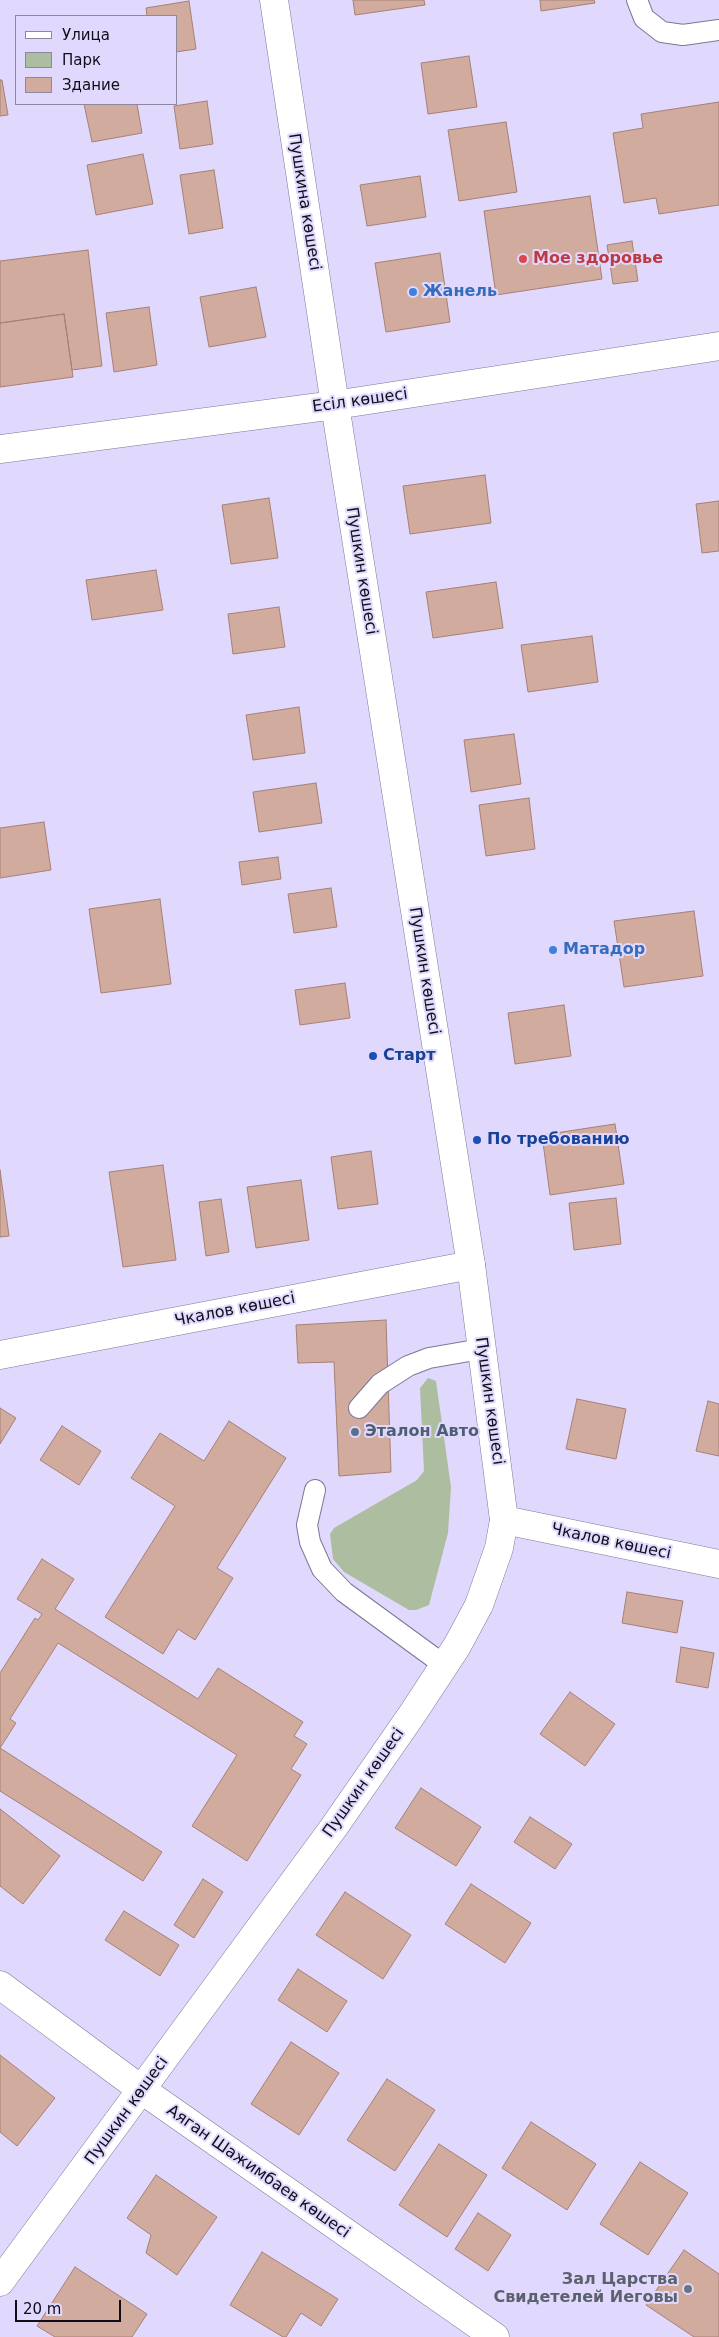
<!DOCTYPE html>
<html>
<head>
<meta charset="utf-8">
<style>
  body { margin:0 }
  #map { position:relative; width:719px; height:2337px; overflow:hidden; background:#e1d9fd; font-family:"DejaVu Sans",sans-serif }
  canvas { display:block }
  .legend { position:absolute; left:15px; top:15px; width:162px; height:90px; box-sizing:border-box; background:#e1d9fd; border:1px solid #8d87a2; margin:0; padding:6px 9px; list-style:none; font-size:15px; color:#100d19 }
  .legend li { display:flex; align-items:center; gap:10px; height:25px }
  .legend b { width:25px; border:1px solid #8d87a2 }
  .scale { position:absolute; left:15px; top:2300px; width:106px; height:22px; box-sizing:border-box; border:2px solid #100d19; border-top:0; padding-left:6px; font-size:15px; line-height:18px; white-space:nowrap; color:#100d19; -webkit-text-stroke:4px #e1d9fd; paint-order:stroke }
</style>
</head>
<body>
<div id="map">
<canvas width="719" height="2337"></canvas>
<ul class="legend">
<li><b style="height:6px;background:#fff"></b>Улица</li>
<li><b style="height:14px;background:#acbda0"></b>Парк</li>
<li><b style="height:14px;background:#d2ab9f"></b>Здание</li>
</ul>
<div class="scale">20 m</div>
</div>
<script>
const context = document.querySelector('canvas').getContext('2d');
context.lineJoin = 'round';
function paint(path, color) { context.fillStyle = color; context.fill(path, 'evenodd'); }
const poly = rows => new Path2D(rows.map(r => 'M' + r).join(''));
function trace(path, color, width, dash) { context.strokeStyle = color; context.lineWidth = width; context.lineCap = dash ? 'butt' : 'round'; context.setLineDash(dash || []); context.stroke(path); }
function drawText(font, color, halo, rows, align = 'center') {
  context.font = font + ' "DejaVu Sans",sans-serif'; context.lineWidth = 4; context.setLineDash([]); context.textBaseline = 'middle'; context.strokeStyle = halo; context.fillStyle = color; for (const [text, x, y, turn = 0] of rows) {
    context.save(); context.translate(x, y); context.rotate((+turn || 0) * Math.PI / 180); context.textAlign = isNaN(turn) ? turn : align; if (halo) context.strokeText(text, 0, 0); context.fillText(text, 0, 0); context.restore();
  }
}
const green = poly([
  [428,1378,436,1381,451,1487,448,1533,429,1605,416,1610,409,1610,344,1572,333,1559,330,1534,334,1528,417,1480,424,1471,420,1388]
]);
const building = poly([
  [353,0,424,0,425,5,355,15,353,0],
  [540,0,594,0,595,3,541,11,540,0],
  [189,1,196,49,176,52,176,16,147,16,146,8,189,1],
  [469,56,477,107,428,114,421,63,469,56],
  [0,80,2,80,8,115,0,116,0,80],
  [207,101,213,144,180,149,174,106,207,101],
  [719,102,719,205,659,214,656,198,624,203,613,133,643,128,641,114,719,102],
  [84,104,137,104,142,133,92,142,84,104],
  [506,122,517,192,459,201,448,130,506,122],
  [143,154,153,204,96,215,87,165,143,154],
  [214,170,223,228,189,234,180,175,214,170],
  [420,176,426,217,367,226,360,185,420,176],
  [590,196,602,279,496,295,484,211,590,196],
  [632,241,638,281,613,284,607,245,632,241],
  [88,250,102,366,72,370,64,314,0,323,0,261,88,250],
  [440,253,450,322,386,332,375,263,440,253],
  [256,287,266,337,209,347,200,297,256,287],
  [149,307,157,365,114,372,106,313,149,307],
  [64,314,73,377,0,387,0,323,64,314],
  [485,475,491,523,410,534,403,486,485,475],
  [269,498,278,558,231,564,222,505,269,498],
  [719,501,719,551,702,553,696,504,719,501],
  [156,570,163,610,92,620,86,580,156,570],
  [496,582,503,628,433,638,426,592,496,582],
  [279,607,285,647,233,654,228,614,279,607],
  [592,636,598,682,528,692,521,645,592,636],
  [299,707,305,753,253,760,246,715,299,707],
  [514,734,521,784,471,792,464,740,514,734],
  [316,783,322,823,259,832,253,792,316,783],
  [529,798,535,849,486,856,479,805,529,798],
  [44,822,51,870,0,878,0,828,44,822],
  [278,857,281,879,242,885,239,862,278,857],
  [331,888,337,927,294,933,288,894,331,888],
  [160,899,171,984,101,993,89,909,160,899],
  [694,911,703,976,624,987,614,921,694,911],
  [345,983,350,1018,300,1025,295,990,345,983],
  [564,1005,571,1056,515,1064,508,1013,564,1005],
  [615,1124,624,1184,550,1195,542,1135,615,1124],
  [371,1151,378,1204,338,1209,331,1157,371,1151],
  [163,1165,176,1260,123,1267,109,1172,163,1165],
  [0,1170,9,1236,0,1237,0,1170],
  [301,1180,309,1240,256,1248,247,1187,301,1180],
  [616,1198,621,1244,574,1250,569,1203,616,1198],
  [221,1199,229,1252,206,1256,199,1202,221,1199],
  [386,1320,391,1472,339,1476,334,1362,298,1363,296,1325,386,1320],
  [577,1399,626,1409,616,1459,566,1449,577,1399],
  [708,1401,719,1404,719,1456,696,1451,708,1401],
  [0,1408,16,1418,0,1444,0,1408],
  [229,1421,286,1458,217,1568,233,1578,195,1640,178,1629,163,1654,105,1617,175,1506,131,1478,160,1433,204,1461,229,1421],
  [62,1426,101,1451,79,1485,40,1460,62,1426],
  [42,1559,74,1579,55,1609,198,1699,218,1668,303,1722,294,1736,307,1744,291,1769,301,1775,247,1861,192,1826,237,1755,58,1643,10,1719,16,1723,0,1748,0,1673,35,1618,38,1620,42,1614,17,1599,42,1559],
  [627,1592,683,1601,677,1633,622,1623,627,1592],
  [681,1647,714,1653,708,1688,676,1682,681,1647],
  [570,1692,615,1724,585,1766,540,1734,570,1692],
  [0,1748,162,1852,143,1881,0,1791,0,1748],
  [421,1788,481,1827,456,1866,395,1828,421,1788],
  [0,1809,60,1856,23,1904,0,1886,0,1809],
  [530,1817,572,1844,555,1869,514,1842,530,1817],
  [203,1879,223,1892,194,1938,174,1925,203,1879],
  [471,1884,531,1923,505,1963,445,1924,471,1884],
  [345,1892,411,1935,383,1979,316,1935,345,1892],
  [124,1911,179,1945,160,1976,105,1940,124,1911],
  [298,1969,347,2001,327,2032,278,2000,298,1969],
  [291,2042,339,2073,299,2135,251,2104,291,2042],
  [0,2055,55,2098,17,2146,0,2132,0,2055],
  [387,2079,435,2110,395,2171,347,2140,387,2079],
  [531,2122,596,2164,567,2210,502,2168,531,2122],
  [439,2144,487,2175,447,2237,399,2205,439,2144],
  [640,2162,688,2193,648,2255,600,2224,640,2162],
  [156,2175,217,2217,177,2275,146,2253,151,2235,127,2218,156,2175],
  [478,2213,511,2235,488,2271,455,2249,478,2213],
  [684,2250,719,2274,719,2337,694,2337,646,2305,684,2250],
  [262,2252,338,2299,321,2326,301,2313,286,2337,283,2337,230,2305,262,2252],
  [75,2267,147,2314,132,2337,55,2337,37,2326,75,2267]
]);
const service = poly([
  [637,0,644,18,662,32,683,35,719,30],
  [359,1408,380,1384,408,1366,429,1358,481,1349],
  [315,1490,307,1525,310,1542,322,1569,344,1592,444,1665]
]);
const minor = poly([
  [0,449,335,405,719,346],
  [0,1355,471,1265],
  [504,1520,719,1564],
  [0,1985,142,2090,495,2337]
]);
const tertiary = poly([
  [0,2282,334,1827,413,1713,457,1646,479,1605,499,1548,504,1520,471,1265,335,405,274,0]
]);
const markers = [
  [523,259,5,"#e0444e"],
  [413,292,5,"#3f7fe0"],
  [553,950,5,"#3f7fe0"],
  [373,1056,5,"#1a4fb4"],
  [477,1140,5,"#1a4fb4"],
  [355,1432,5,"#5c6f8a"],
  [688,2289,5,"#6b7280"]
];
const streetNames = [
  ["Пушкина көшесі",304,202,81],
  ["Есіл көшесі",360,401,-8],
  ["Пушкин көшесі",361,571,81],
  ["Пушкин көшесі",424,971,81],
  ["Чкалов көшесі",235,1310,-11],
  ["Пушкин көшесі",489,1401,82],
  ["Чкалов көшесі",611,1542,12],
  ["Пушкин көшесі",364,1783,-55],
  ["Пушкин көшесі",127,2111,-54],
  ["Аяган Шажимбаев көшесі",258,2172,35]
];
const healthNames = [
  ["Мое здоровье",533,259]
];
const shopNames = [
  ["Жанель",423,292],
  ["Матадор",563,950]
];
const transitNames = [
  ["Старт",383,1056],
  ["По требованию",487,1140]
];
const serviceNames = [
  ["Эталон Авто",365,1432]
];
const worshipNames = [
  ["Зал Царства",678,2280],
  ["Свидетелей Иеговы",678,2298]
];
paint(green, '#acbda0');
paint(building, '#d2ab9f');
trace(building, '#a68075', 1);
trace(service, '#7d7696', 22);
trace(minor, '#7d7696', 29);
trace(tertiary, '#7d7696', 29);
trace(service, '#fff', 20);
trace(minor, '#fff', 28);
trace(tertiary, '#fff', 28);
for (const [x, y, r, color] of markers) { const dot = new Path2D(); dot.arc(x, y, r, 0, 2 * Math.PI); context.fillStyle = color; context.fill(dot); trace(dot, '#e1d9fd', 2); }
drawText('16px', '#100d19', '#e1d9fd', streetNames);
drawText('bold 16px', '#be3a42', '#e1d9fd', healthNames, 'left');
drawText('bold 16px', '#366cbe', '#e1d9fd', shopNames, 'left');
drawText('bold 16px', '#164399', '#e1d9fd', transitNames, 'left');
drawText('bold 16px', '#4e5e75', '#e1d9fd', serviceNames, 'left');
drawText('bold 16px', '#5b616d', '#e1d9fd', worshipNames, 'right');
</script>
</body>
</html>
